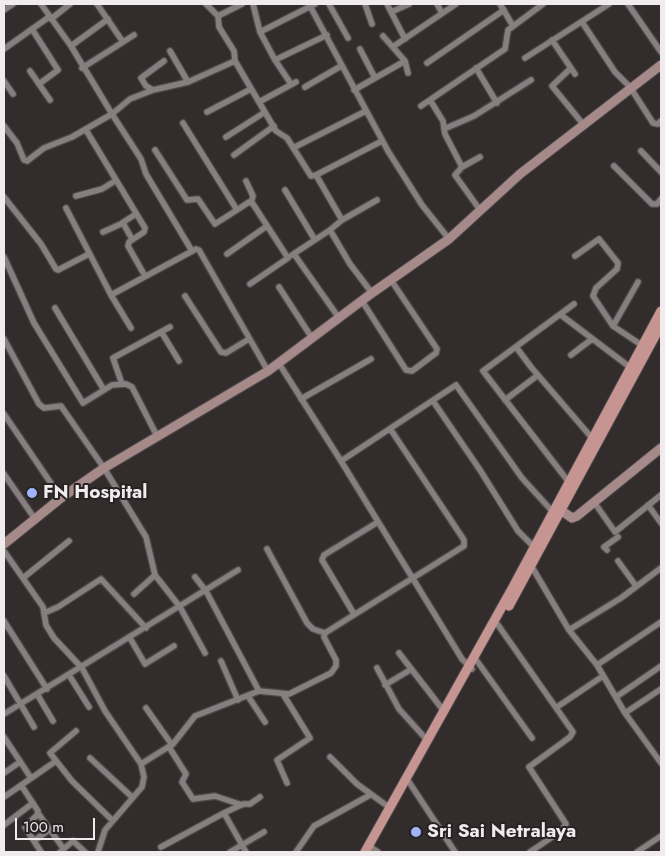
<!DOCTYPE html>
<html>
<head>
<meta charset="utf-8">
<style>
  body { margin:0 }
  #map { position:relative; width:665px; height:856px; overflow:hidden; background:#322c2d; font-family:Jost,sans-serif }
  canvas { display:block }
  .frame { position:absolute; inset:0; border:5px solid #f0ebec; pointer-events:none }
  .scale { position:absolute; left:15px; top:818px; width:80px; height:22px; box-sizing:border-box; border:2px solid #f0ebec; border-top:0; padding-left:6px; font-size:15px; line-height:18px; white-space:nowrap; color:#f0ebec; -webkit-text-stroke:4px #282223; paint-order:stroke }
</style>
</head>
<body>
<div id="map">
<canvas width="665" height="856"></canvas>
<div class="frame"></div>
<div class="scale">100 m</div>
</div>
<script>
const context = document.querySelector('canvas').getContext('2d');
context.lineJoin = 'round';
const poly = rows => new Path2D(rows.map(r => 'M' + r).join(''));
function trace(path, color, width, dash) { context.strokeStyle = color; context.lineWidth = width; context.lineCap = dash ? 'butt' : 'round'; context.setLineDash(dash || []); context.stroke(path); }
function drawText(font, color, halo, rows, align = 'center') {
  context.font = font + ' Jost,sans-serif'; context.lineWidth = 4; context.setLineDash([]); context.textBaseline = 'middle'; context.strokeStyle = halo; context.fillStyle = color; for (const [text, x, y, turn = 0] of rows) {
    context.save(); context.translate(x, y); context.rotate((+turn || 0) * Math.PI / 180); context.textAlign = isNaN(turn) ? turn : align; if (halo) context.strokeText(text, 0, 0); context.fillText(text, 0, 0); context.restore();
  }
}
const street = poly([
  [41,4,71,46,112,114,130,99,153,90],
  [97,4,123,42,134,35],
  [206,4,218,16,219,27,234,51,235,61],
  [253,4,260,32],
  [315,4,260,32,275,60,327,35],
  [329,4,348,38],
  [365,4,372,24],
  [387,4,405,39],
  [437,4,442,13],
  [500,4,513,26],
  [628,4,661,52],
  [310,6,388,151,422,205,449,239],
  [4,10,13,4],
  [391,12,409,4],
  [218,16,242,4],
  [51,19,70,4],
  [582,22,615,72,630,87,653,123,658,124,661,121],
  [32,29,58,70,39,84],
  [383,36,405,61,408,73],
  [552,40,575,74],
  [71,46,108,19],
  [394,46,456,4],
  [4,49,49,17],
  [360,49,375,78],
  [170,51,188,82],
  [525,58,609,4],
  [275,60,289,81],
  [164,61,141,78,146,86,153,90,188,82,235,61,276,131,287,138,311,176,316,175],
  [427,63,504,10],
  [82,68,123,42],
  [476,68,497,103],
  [571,68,552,86,583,124],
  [30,71,50,100],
  [4,81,13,94],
  [305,87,341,66],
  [354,90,405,61],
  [430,100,443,121,445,134,462,167],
  [259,102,296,82],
  [421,106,505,49,508,30,543,4],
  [207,112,251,89],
  [4,126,17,143,24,160,27,161,44,148,72,137,112,114,141,159,146,174,192,251],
  [444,129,474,116,531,80],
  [86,130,145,228,144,232,129,242,128,246,145,276],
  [226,137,265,112],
  [293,148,366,111],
  [155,150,187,200,198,199,215,224,237,210,183,123],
  [641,151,661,172],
  [234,155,274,126],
  [614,166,652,204,657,204,661,199],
  [246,181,253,196,251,203],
  [285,190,315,240],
  [76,196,102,189,115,181],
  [4,197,41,244,56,269,58,270,89,254],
  [66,208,111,295,196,249,199,250,268,371],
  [237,210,249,202,253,204,288,258,250,284],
  [480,210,455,175,462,167,480,157],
  [342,220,377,200],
  [122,223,136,214],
  [103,232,123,223,132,239],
  [227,254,267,226],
  [294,254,339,318],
  [292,255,330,230],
  [575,256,599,239,618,263,617,269,596,288,593,296,613,326,643,346],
  [4,257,34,323,83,403,104,390],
  [279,287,312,338],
  [372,293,350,264,330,230,342,220,316,175,382,141],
  [111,295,131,328],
  [185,296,221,352,226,353,249,339],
  [362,301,406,370,412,371,436,353,437,349,391,280],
  [55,308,104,390,112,385,126,384,132,387,157,436],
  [561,315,631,368],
  [613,326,638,282],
  [162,333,179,361],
  [4,339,39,404,44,408,61,406,104,468,146,537,155,575,180,607,205,653],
  [516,347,531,367,592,438],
  [571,355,592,339],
  [278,362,341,461,462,659,472,669],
  [122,384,113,358,170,327],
  [301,399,371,359],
  [505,400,538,375],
  [433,401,480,470,518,531,534,547],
  [4,414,61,498],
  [341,461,456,385,522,478,552,511],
  [4,474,35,519],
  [568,481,483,371,574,304],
  [594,502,615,532,661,495],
  [648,505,661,523],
  [267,549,307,623,313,629,325,633],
  [607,550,604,547,618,537],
  [4,551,43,607,46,625,54,638,82,668,105,711,141,764,144,777,142,787,105,830,98,852],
  [618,561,636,586],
  [532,567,569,630,597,665,625,713,661,763],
  [195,577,206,591,259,691],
  [23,578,69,541],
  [134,594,155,575],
  [44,613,58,607,101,579,146,628],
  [354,614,322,560,324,555,378,522],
  [4,621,47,689],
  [498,625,573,732,570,737,529,767,566,824,561,831,530,852],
  [569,630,621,598,661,568],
  [130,638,145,664,174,646],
  [399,653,443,710],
  [221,661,238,700],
  [477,661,532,738],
  [597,665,661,622],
  [377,668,399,709,427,740],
  [69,675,89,707],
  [4,676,34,727],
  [385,685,410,670],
  [37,694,53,721],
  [283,694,310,738,277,760,287,783],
  [248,696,265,722],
  [616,697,661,666],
  [557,707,603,676],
  [146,708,172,745],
  [625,713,661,689],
  [4,714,238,570],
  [76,731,50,753,72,781,112,820],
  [4,737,31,778],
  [169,747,186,774,182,782,193,799,215,796,242,805],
  [330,757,357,784,390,808],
  [90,758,132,797],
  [141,764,173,744,195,716,259,691,289,694,331,673,336,666,336,660,324,637,325,633,464,546,464,540,391,430],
  [4,773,20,762],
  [409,782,455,852],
  [21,785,38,811,37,815,25,827,41,852],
  [4,797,56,761],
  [38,813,63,848],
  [224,813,246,852],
  [4,825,33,803],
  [34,841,50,829],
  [161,847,224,813,243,804,250,804,260,797],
  [372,848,378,852],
  [60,852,73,841,85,852],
  [230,852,264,832],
  [296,852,314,826,370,795],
  [637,852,661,836]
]);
const secondary = poly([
  [562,511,572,518,577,516,661,448],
  [4,544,61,498,104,468,268,371,372,293,449,239,520,174,661,65]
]);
const primary = poly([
  [509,606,661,325],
  [365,852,513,587,661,311]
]);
const markers = [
  [32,493,6,"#a0b3fd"],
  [416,832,6,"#a0b3fd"]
];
const poiNames = [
  ["FN Hospital",43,493],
  ["Sri Sai Netralaya",427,832]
];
trace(street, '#4d4849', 8);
trace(secondary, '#4d4849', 11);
trace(primary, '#4d4849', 11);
trace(street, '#867e7f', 5.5);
trace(secondary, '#a68a89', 9);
trace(primary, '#c69592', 9);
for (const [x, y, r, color] of markers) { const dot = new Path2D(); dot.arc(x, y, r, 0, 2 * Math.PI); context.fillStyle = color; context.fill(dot); trace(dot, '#282223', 2); }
drawText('bold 19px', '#f0ebec', '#282223', poiNames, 'left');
</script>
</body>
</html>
